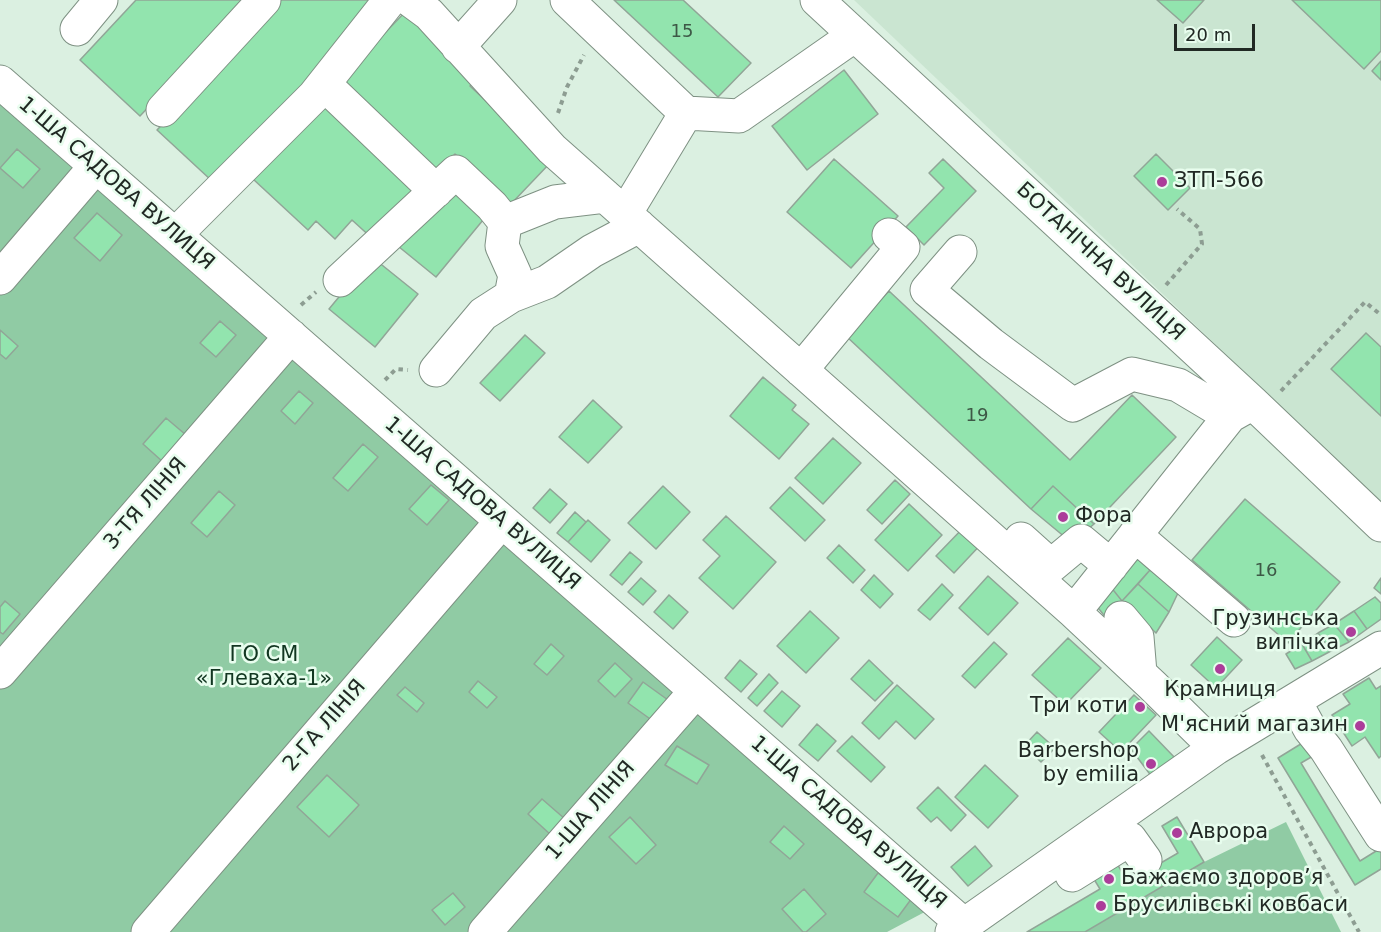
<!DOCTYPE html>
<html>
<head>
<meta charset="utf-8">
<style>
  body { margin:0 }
  #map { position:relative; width:1381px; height:932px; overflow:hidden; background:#dbf0e1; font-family:"DejaVu Sans",sans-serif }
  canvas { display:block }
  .scale { position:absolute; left:1174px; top:24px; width:81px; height:27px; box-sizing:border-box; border:3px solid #212924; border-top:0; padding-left:8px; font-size:18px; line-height:21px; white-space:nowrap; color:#212924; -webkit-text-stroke:4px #e8fdee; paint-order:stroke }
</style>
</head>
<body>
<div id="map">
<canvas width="1381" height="932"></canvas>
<div class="scale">20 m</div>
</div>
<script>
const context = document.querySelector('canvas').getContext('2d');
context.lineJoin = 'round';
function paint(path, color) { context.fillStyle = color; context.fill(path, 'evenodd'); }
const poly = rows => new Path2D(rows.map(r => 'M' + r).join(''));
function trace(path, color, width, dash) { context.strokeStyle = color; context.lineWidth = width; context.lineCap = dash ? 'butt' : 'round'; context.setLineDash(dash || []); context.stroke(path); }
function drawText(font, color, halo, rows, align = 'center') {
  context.font = font + ' "DejaVu Sans",sans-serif'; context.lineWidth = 5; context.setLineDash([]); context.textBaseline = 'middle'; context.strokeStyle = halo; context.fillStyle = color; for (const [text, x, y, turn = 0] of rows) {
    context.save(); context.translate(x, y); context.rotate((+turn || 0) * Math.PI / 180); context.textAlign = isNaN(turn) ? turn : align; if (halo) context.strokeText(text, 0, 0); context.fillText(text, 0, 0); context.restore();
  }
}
const built = poly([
  [854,0,1381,0,1381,502]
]);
const green = poly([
  [0,83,936,906,887,932,0,932],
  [1286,822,1341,932,1085,932,1204,862]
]);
const building = poly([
  [136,0,249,0,140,116,80,60,136,0],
  [280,0,373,0,378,5,212,181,157,130,280,0],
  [614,0,683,0,751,63,718,97,614,0],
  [1157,0,1204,0,1183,23,1157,0],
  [1292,0,1381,0,1381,51,1364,69,1292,0],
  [406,11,478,78,470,86,551,162,510,205,455,154,432,178,334,86,406,11],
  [1381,61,1381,80,1372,71,1381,61],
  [844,70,878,114,807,170,772,126,844,70],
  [327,101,421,190,374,240,352,220,335,239,316,221,308,230,253,179,327,101],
  [17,149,40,169,23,188,0,168,17,149],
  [1156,154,1190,188,1168,210,1134,176,1156,154],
  [834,159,898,216,851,268,787,212,834,159],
  [943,159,976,191,924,245,906,227,944,188,929,173,943,159],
  [452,184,488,214,436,277,393,242,452,184],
  [97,213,122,235,100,261,74,238,97,213],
  [372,257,418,294,375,347,329,309,372,257],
  [889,291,1070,460,1132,395,1176,437,1094,524,1053,486,1031,509,846,336,889,291],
  [220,321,236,335,216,357,200,343,220,321],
  [0,330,18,346,6,359,0,354,0,330],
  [1366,333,1381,347,1381,416,1331,369,1366,333],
  [525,335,545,353,500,401,480,383,525,335],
  [763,377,796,405,792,410,809,424,779,459,730,416,763,377],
  [299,391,313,403,295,424,281,411,299,391],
  [593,400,622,427,588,463,559,437,593,400],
  [166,418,186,435,163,462,143,444,166,418],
  [833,438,861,463,823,504,795,478,833,438],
  [363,444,378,457,348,491,333,478,363,444],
  [895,480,910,494,882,524,867,510,895,480],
  [431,485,449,500,427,525,409,509,431,485],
  [663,486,690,512,656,549,628,523,663,486],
  [1053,486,1094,524,1072,543,1031,509,1053,486],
  [790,487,825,520,805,541,770,508,790,487],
  [550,489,567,504,550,523,533,508,550,489],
  [219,491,235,505,207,537,191,523,219,491],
  [1245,499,1340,582,1288,643,1192,560,1245,499],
  [909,504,942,535,908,571,875,540,909,504],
  [575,512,586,522,568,542,557,533,575,512],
  [726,516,776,562,733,609,699,578,720,556,703,540,726,516],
  [588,520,610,540,591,562,568,542,588,520],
  [967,524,985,540,954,573,936,556,967,524],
  [839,545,865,570,853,583,827,558,839,545],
  [630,552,642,562,622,585,610,575,630,552],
  [1134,556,1150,570,1122,601,1110,586,1134,556],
  [1150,570,1178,593,1169,612,1138,584,1150,570],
  [874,575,893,594,880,608,861,590,874,575],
  [988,576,1018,603,988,635,959,608,988,576],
  [641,578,656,591,643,605,628,592,641,578],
  [1381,578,1381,594,1374,588,1381,578],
  [942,584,953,595,930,620,918,610,942,584],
  [1138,584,1169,612,1156,633,1122,601,1138,584],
  [1110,586,1122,601,1107,619,1095,604,1110,586],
  [669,595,688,612,673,629,654,612,669,595],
  [1375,597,1381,603,1381,619,1367,629,1354,611,1375,597],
  [5,601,20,614,3,634,0,632,0,607,5,601],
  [810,611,839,638,806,673,777,646,810,611],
  [1354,611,1367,629,1349,642,1334,624,1354,611],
  [1334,624,1349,642,1331,651,1318,633,1334,624],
  [1318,633,1331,651,1312,661,1302,644,1318,633],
  [1217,637,1242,660,1216,688,1191,665,1217,637],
  [1068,638,1101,668,1065,705,1032,675,1068,638],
  [994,642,1007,654,975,688,962,676,994,642],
  [551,644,564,656,547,675,534,664,551,644],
  [1302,644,1312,661,1295,669,1286,654,1302,644],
  [740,660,757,674,741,692,725,678,740,660],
  [869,660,893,683,875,701,851,679,869,660],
  [615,663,632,679,615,697,598,681,615,663],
  [769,674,778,683,757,706,748,698,769,674],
  [1369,678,1376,689,1381,686,1381,756,1379,758,1365,737,1352,746,1332,715,1350,704,1343,694,1369,678],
  [478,681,497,697,487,708,469,692,478,681],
  [643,682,668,700,653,721,628,703,643,682],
  [897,685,934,719,915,739,896,721,879,739,862,723,897,685],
  [405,687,424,703,417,712,397,695,405,687],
  [782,691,800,706,782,727,764,711,782,691],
  [1134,695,1156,715,1121,752,1099,732,1134,695],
  [817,724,836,741,818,761,799,745,817,724],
  [1149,731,1177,760,1152,777,1131,749,1149,731],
  [1037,732,1055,748,1041,762,1024,746,1037,732],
  [852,736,885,767,871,782,837,751,852,736],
  [1304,742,1313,756,1301,763,1360,861,1381,848,1381,869,1355,885,1278,758,1304,742],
  [677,746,709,765,697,784,665,765,677,746],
  [985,765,1018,796,988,828,955,797,985,765],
  [327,775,359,805,329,837,297,807,327,775],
  [938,787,966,815,951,831,937,817,931,822,917,808,938,787],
  [542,799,565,819,551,835,528,814,542,799],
  [630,817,656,845,636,864,609,837,630,817],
  [1177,817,1204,862,1085,932,1027,932,1100,889,1089,871,1113,857,1128,882,1178,853,1162,826,1177,817],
  [784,826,804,844,790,859,770,842,784,826],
  [975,846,992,866,968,886,951,867,975,846],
  [878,873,912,898,898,917,864,892,878,873],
  [804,889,826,914,806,932,803,932,782,909,804,889],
  [453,893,465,907,445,925,432,910,453,893]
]);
const path = poly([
  [558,113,567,87,584,55],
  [1166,285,1202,244,1200,229,1177,209],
  [301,305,316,292],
  [385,380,396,369,408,370],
  [1281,391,1365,302,1381,315],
  [1262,755,1359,932]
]);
const minor = poly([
  [410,0,429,14,552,149,1074,612],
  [567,0,686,113,739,116,855,35],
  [817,0,1253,403,1381,525],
  [77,29,101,0],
  [458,47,500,0],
  [0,82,964,925],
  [324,84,436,191],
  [163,110,264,0],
  [625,214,686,113],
  [175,235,314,96,390,0],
  [960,252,927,290,991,344,1073,405,1132,374,1178,385,1230,416],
  [0,278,96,166],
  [340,280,456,172,492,206,505,222],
  [511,296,547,282,592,251,639,226],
  [436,370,483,314,511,296,515,275,502,246,505,222,555,202,605,196],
  [801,370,903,247,889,235],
  [1135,535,1234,620],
  [1021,539,1051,566,1081,541,1111,566],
  [1121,618,1137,637,1140,673],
  [0,672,291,336],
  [1295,702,1310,729,1326,749,1381,835],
  [1216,748,1152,685,1074,612,1230,416,1253,403],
  [1072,875,1130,839,1145,860],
  [148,932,502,521],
  [485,932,696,691],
  [952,932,964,925,1216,748,1381,648]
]);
const markers = [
  [1162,182,6,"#ac3d9a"],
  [1063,517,6,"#ac3d9a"],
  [1351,632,6,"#ac3d9a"],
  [1220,669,6,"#ac3d9a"],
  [1140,707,6,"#ac3d9a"],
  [1360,726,6,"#ac3d9a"],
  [1151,764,6,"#ac3d9a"],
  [1177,833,6,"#ac3d9a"],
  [1109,879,6,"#ac3d9a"],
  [1101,906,6,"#ac3d9a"]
];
const numberNames = [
  ["15",682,32],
  ["19",977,416],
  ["16",1266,571]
];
const poiNames = [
  ["ЗТП-566",1174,182],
  ["Фора",1075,517],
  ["Грузинська",1339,620,"right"],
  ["випічка",1339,644,"right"],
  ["Крамниця",1220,691,"center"],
  ["Три коти",1128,707,"right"],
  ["М'ясний магазин",1348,726,"right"],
  ["Barbershop",1139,752,"right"],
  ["by emilia",1139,776,"right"],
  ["Аврора",1189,833],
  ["Бажаємо здоровʼя",1121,879],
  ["Брусилівські ковбаси",1113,906]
];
const streetNames = [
  ["1-ША САДОВА ВУЛИЦЯ",116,184,41],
  ["БОТАНІЧНА ВУЛИЦЯ",1100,262,43],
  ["3-ТЯ ЛІНІЯ",146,504,-49],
  ["1-ША САДОВА ВУЛИЦЯ",482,504,41],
  ["2-ГА ЛІНІЯ",325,726,-49],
  ["1-ША ЛІНІЯ",591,811,-49],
  ["1-ША САДОВА ВУЛИЦЯ",848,823,41]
];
const parkNames = [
  ["ГО СМ",264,656],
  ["«Глеваха-1»",264,680]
];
paint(built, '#cae5d1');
paint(green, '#90cba4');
paint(building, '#92e4ae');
trace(building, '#91a597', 1.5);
trace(minor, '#7e9183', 35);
trace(path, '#8d9d92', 4, [4.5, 4.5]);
trace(minor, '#fff', 33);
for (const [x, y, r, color] of markers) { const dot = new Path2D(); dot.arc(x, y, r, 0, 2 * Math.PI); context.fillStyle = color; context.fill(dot); trace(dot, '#e8fdee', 2); }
drawText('18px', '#3d5846', null, numberNames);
drawText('21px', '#212924', '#e8fdee', poiNames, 'left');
drawText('21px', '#212924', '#e8fdee', streetNames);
drawText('21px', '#123621', '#e8fdee', parkNames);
</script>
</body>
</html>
